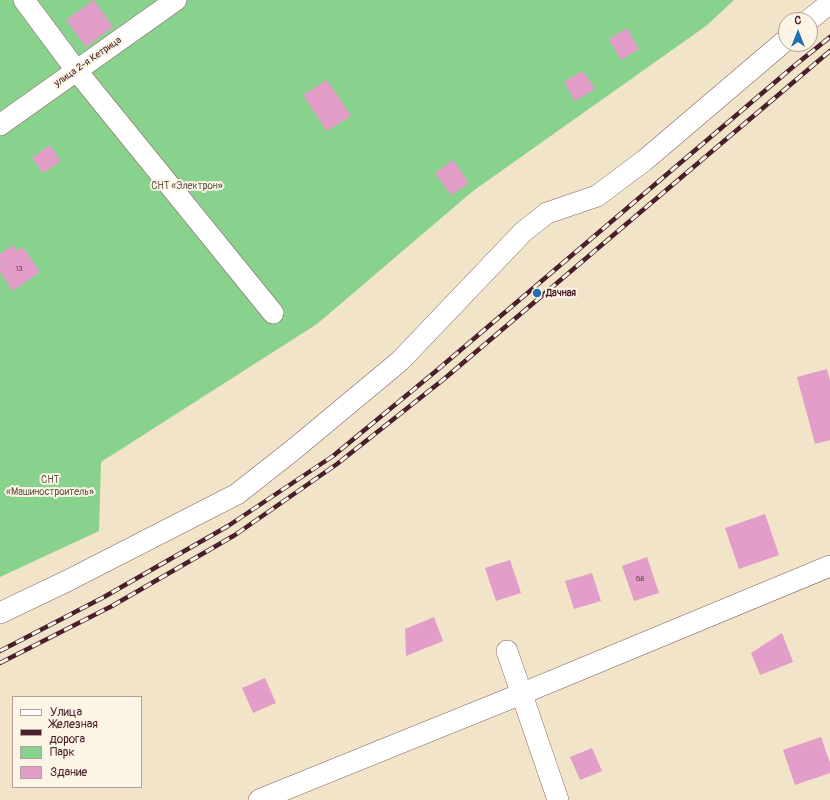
<!DOCTYPE html>
<html>
<head>
<meta charset="utf-8">
<style>
  body { margin:0 }
  #map { position:relative; width:830px; height:800px; overflow:hidden; background:#f2e4c8; font-family:Pangolin,sans-serif }
  canvas { display:block }
  .legend { position:absolute; left:12px; top:696px; width:130px; height:92px; box-sizing:border-box; background:#fcf5e5; border:1px solid #b59f9b; margin:0; padding:5px 7px; list-style:none; font-size:12px; color:#4a1f2b }
  .legend li { display:flex; align-items:center; gap:8px; height:20px }
  .legend b { width:20px; border:1px solid #b59f9b }
  .north { position:absolute; left:778px; top:12px; width:40px; height:40px; box-sizing:border-box; background:#fcf5e5; border:1px solid #b59f9b; border-radius:50%; rotate:0deg; font-size:11px; font-weight:700; line-height:16px; text-align:center; color:#4a1f2b }
  .north::after { content:''; display:block; margin:auto; width:14px; height:18px; background:#1f6fb2; clip-path:polygon(50% 0,100% 100%,50% 72%,0 100%) }
</style>
</head>
<body>
<div id="map">
<canvas width="830" height="800"></canvas>
<ul class="legend">
<li><b style="height:5px;background:#fff"></b>Улица</li>
<li><b style="height:5px;background:#4a1f2b"></b>Железная дорога</li>
<li><b style="height:11px;background:#89d28d"></b>Парк</li>
<li><b style="height:11px;background:#e29dc8"></b>Здание</li>
</ul>
<div class="north">С</div>
</div>
<script>
const context = document.querySelector('canvas').getContext('2d');
context.lineJoin = 'round';
function paint(path, color) { context.fillStyle = color; context.fill(path, 'evenodd'); }
const poly = rows => new Path2D(rows.map(r => 'M' + r).join(''));
function trace(path, color, width, dash) { context.strokeStyle = color; context.lineWidth = width; context.lineCap = dash ? 'butt' : 'round'; context.setLineDash(dash || []); context.stroke(path); }
function drawText(font, color, halo, rows, align = 'center') {
  context.font = font + ' Pangolin,sans-serif'; context.lineWidth = 4; context.setLineDash([]); context.textBaseline = 'middle'; context.strokeStyle = halo; context.fillStyle = color; for (const [text, x, y, turn = 0] of rows) {
    context.save(); context.translate(x, y); context.rotate((+turn || 0) * Math.PI / 180); context.textAlign = isNaN(turn) ? turn : align; if (halo) context.strokeText(text, 0, 0); context.fillText(text, 0, 0); context.restore();
  }
}
const green = poly([
  [0,0,734,0,706,26,473,191,317,324,101,462,99,531,0,577]
]);
const building = poly([
  [94,0,113,27,86,47,66,20],
  [627,28,639,49,621,60,609,39],
  [583,71,595,89,575,101,564,82],
  [327,80,351,116,327,131,303,95],
  [50,145,61,161,43,173,32,158],
  [453,160,469,183,451,195,435,173],
  [13,245,17,251,23,247,40,272,13,291,0,272,0,266,1,265,0,263,0,254],
  [827,369,830,381,830,440,815,444,797,377],
  [765,514,779,555,739,569,725,528],
  [647,557,659,593,634,601,622,566],
  [510,560,521,593,496,601,485,568],
  [592,573,601,601,574,609,565,581],
  [434,617,443,641,406,656,405,629],
  [782,633,793,662,760,675,751,653],
  [265,678,276,703,253,713,242,688],
  [821,737,830,763,830,773,795,785,783,750],
  [592,748,602,771,580,780,570,757]
]);
const street = poly([
  [24,0,76,70,273,313],
  [809,20,830,3],
  [0,125,176,0],
  [0,613,67,581,237,494,293,450,400,361,523,232,547,213,597,196,645,160,786,40],
  [507,651,558,800],
  [259,800,521,694,830,566]
]);
const rail = poly([
  [0,651,104,597,228,526,333,456,436,371,794,66,830,37],
  [0,663,112,606,235,535,337,464,444,379,830,51]
]);
const markers = [
  [537,293,5,"#1f6fb2"]
];
const numberNames = [
  ["13",19,269],
  ["68",640,579]
];
const streetNames = [
  ["улица 2-я Кетрица",88,62,-35]
];
const parkNames = [
  ["СНТ «Электрон»",187,186],
  ["СНТ",50,480],
  ["«Машиностроитель»",50,492]
];
const poiNames = [
  ["Дачная",546,293]
];
paint(green, '#89d28d');
paint(building, '#e29dc8');
trace(street, '#856462', 22);
trace(street, '#fff', 21);
trace(rail, '#4a1f2b', 4.5);
trace(rail, '#fcf5e5', 3, [9]);
for (const [x, y, r, color] of markers) { const dot = new Path2D(); dot.arc(x, y, r, 0, 2 * Math.PI); context.fillStyle = color; context.fill(dot); trace(dot, '#fcf5e5', 1.5); }
drawText('8px', '#703e52', null, numberNames);
drawText('10px', '#4a1f2b', '#fcf5e5', streetNames);
drawText('10px', '#5d5548', '#fcf5e5', parkNames);
drawText('bold 10px', '#4a1f2b', '#fcf5e5', poiNames, 'left');
</script>
</body>
</html>
